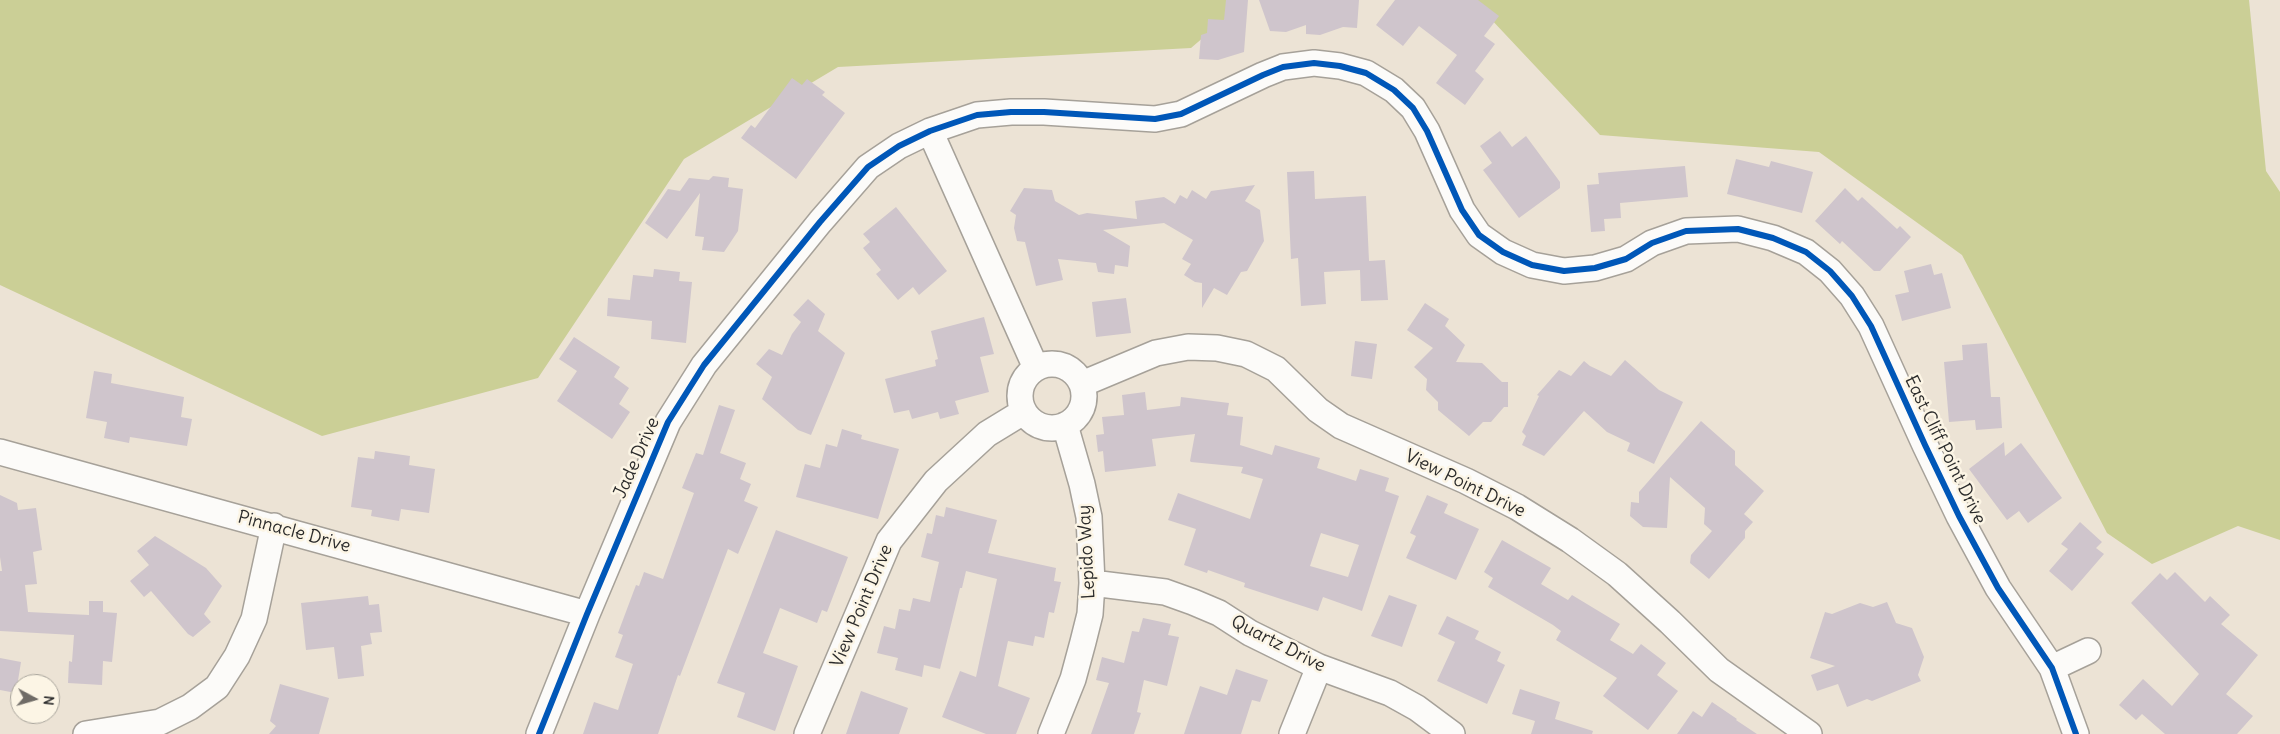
<!DOCTYPE html>
<html>
<head>
<meta charset="utf-8">
<style>
  body { margin:0 }
  #map { position:relative; width:2280px; height:734px; overflow:hidden; background:#ece3d5; font-family:Delius,sans-serif }
  canvas { display:block }
  .north { position:absolute; left:10px; top:674px; width:50px; height:50px; box-sizing:border-box; background:#fcf5e5; border:1px solid #a8a49b; border-radius:50%; rotate:96deg; font-size:14px; font-weight:700; line-height:20px; text-align:center; color:#2b2b2b }
  .north::after { content:''; display:block; margin:auto; width:18px; height:22px; background:#6f6b66; clip-path:polygon(50% 0,100% 100%,50% 72%,0 100%) }
</style>
</head>
<body>
<div id="map">
<canvas width="2280" height="734"></canvas>
<div class="north">N</div>
</div>
<script>
const context = document.querySelector('canvas').getContext('2d');
context.lineJoin = 'round';
function paint(path, color) { context.fillStyle = color; context.fill(path, 'evenodd'); }
const poly = rows => new Path2D(rows.map(r => 'M' + r).join(''));
function trace(path, color, width, dash) { context.strokeStyle = color; context.lineWidth = width; context.lineCap = dash ? 'butt' : 'round'; context.setLineDash(dash || []); context.stroke(path); }
function drawText(font, color, halo, rows, align = 'center') {
  context.font = font + ' Delius,sans-serif'; context.lineWidth = 5; context.setLineDash([]); context.textBaseline = 'middle'; context.strokeStyle = halo; context.fillStyle = color; for (const [text, x, y, turn = 0] of rows) {
    context.save(); context.translate(x, y); context.rotate((+turn || 0) * Math.PI / 180); context.textAlign = isNaN(turn) ? turn : align; if (halo) context.strokeText(text, 0, 0); context.fillText(text, 0, 0); context.restore();
  }
}
const green = poly([
  [0,0,1247,0,1191,48,838,67,684,159,538,378,322,436,0,285],
  [1473,0,2249,0,2266,171,2280,192,2280,540,2238,526,2152,564,2107,533,1962,255,1819,152,1600,135]
]);
const building = poly([
  [1226,0,1248,0,1244,52,1218,60,1199,59,1201,35,1207,33,1208,19,1224,20],
  [1259,0,1359,0,1357,28,1343,27,1320,35,1306,34,1306,25,1286,32,1270,31],
  [1395,0,1478,0,1499,16,1484,36,1495,44,1475,71,1484,79,1465,105,1436,83,1457,55,1419,26,1403,46,1376,25],
  [792,78,802,85,807,79,825,92,822,95,845,113,796,179,741,138,751,125,755,128],
  [1500,131,1512,147,1526,136,1560,182,1560,188,1519,218,1483,170,1492,163,1480,146],
  [1736,159,1769,167,1771,161,1813,172,1802,213,1727,194],
  [1685,166,1688,197,1620,203,1621,218,1604,219,1605,231,1591,232,1587,185,1599,184,1598,173],
  [1314,171,1315,199,1366,196,1369,261,1385,260,1388,300,1361,301,1360,270,1324,272,1326,304,1301,306,1298,258,1291,259,1287,172],
  [713,176,729,178,728,187,743,189,738,231,724,252,702,250,704,237,695,236,700,193,667,239,645,223,668,189,680,191,689,178,709,180],
  [1255,185,1245,201,1260,210,1264,241,1247,271,1241,272,1227,295,1214,288,1202,308,1202,283,1195,282,1184,275,1191,264,1182,259,1193,240,1164,223,1103,230,1130,246,1128,267,1115,265,1114,274,1098,272,1096,263,1058,259,1063,280,1036,286,1025,242,1017,241,1014,228,1016,215,1010,211,1024,188,1052,190,1055,201,1079,215,1087,213,1137,219,1135,201,1164,197,1175,204,1180,195,1187,199,1192,190,1206,199,1211,191],
  [1845,188,1858,201,1862,197,1897,229,1900,226,1911,237,1880,271,1874,271,1842,241,1840,244,1815,221],
  [896,207,947,271,919,295,913,287,898,300,876,274,881,270,863,248,870,242,863,234],
  [1931,264,1934,275,1942,273,1951,308,1902,321,1895,295,1909,292,1904,271],
  [654,269,680,272,679,281,692,282,686,343,651,339,652,321,607,316,608,298,630,300,633,275,653,277],
  [1126,298,1131,333,1096,337,1092,302],
  [808,299,825,314,818,331,845,353,811,435,798,430,762,399,772,377,756,364,769,349,782,355,792,334,801,322,793,315],
  [1425,303,1449,319,1445,326,1465,345,1456,362,1482,363,1502,382,1508,382,1508,407,1504,407,1491,422,1483,422,1469,436,1438,410,1438,402,1426,390,1427,379,1414,367,1433,348,1407,330],
  [984,317,994,354,980,357,989,392,955,401,959,414,940,419,938,412,912,419,909,410,894,413,885,379,936,366,935,360,938,359,931,331],
  [574,337,620,367,614,377,629,388,619,404,630,412,612,439,557,401,577,371,559,359],
  [1355,341,1377,344,1372,379,1351,376],
  [1987,343,1991,397,2000,397,2002,428,1976,430,1975,420,1949,422,1944,362,1963,360,1962,345],
  [1625,360,1659,390,1683,402,1654,464,1627,451,1630,443,1607,432,1584,411,1544,456,1522,445,1526,436,1522,432,1539,396,1537,395,1559,370,1571,376,1584,361,1590,366,1611,376],
  [94,371,112,374,111,383,184,397,181,417,192,419,187,446,130,437,129,443,104,438,107,422,86,418],
  [1145,392,1147,410,1180,406,1181,397,1229,403,1227,415,1243,417,1240,445,1272,455,1275,445,1320,458,1317,468,1356,481,1360,469,1389,478,1385,491,1399,496,1362,611,1323,597,1318,611,1244,587,1245,583,1208,570,1207,573,1184,565,1196,529,1168,520,1178,493,1250,519,1263,479,1241,473,1243,467,1191,462,1190,461,1195,434,1152,439,1156,466,1105,472,1103,451,1098,452,1096,435,1104,434,1102,417,1124,415,1122,395],
  [1321,533,1359,545,1348,577,1310,566],
  [719,405,735,410,720,453,746,463,740,479,751,484,744,501,758,507,738,554,728,549,680,676,678,675,658,734,583,734,594,702,618,710,633,664,615,657,623,635,618,633,636,585,639,586,644,572,663,579,694,493,682,488,696,453,703,455],
  [1701,421,1735,451,1735,465,1764,491,1744,514,1753,522,1745,531,1745,538,1709,579,1690,563,1691,555,1712,531,1704,524,1705,508,1670,477,1667,528,1643,527,1630,516,1631,502,1639,503,1639,492],
  [842,429,862,435,861,439,899,449,878,519,796,497,805,464,820,468,826,444,837,447],
  [2004,442,2005,456,2021,443,2062,498,2028,523,2019,511,2007,520,1969,469],
  [375,451,410,456,409,465,435,469,429,513,401,509,399,521,371,516,372,510,351,507,358,457,374,459],
  [0,495,17,503,18,510,36,508,42,550,33,552,37,584,25,585,28,612,89,615,89,601,103,601,103,612,117,613,112,662,103,661,102,685,68,683,69,661,72,662,74,635,0,631,0,571,2,571,0,557],
  [1427,495,1448,504,1444,513,1479,529,1456,580,1406,558,1416,536,1410,533],
  [946,507,997,520,988,553,1056,568,1054,581,1061,582,1054,613,1049,612,1044,638,1035,636,1033,646,1008,641,998,686,1030,698,1016,734,986,734,942,717,960,671,976,677,997,579,966,571,962,588,960,588,940,669,924,665,922,677,895,670,898,658,877,653,884,626,895,629,899,609,910,611,913,598,930,602,939,562,921,557,927,533,932,534,936,515,944,517],
  [2080,522,2102,542,2096,548,2104,554,2072,591,2049,571,2068,549,2061,544],
  [776,530,848,557,827,612,822,610,817,623,780,608,763,653,798,666,775,731,737,717,745,693,717,683],
  [155,536,206,568,222,586,204,614,211,622,193,637,188,634,151,591,144,597,130,581,149,565,137,551],
  [1502,540,1551,568,1541,584,1568,600,1572,595,1620,624,1610,640,1633,654,1641,644,1666,663,1657,675,1678,691,1648,730,1603,696,1617,678,1556,640,1561,631,1553,625,1488,587,1493,578,1484,572],
  [2175,572,2205,602,2210,596,2230,615,2221,624,2258,655,2226,694,2253,716,2237,734,2165,734,2142,714,2136,720,2119,705,2143,679,2172,706,2199,674,2131,603,2160,573,2167,580],
  [1389,595,1417,605,1402,647,1371,636],
  [368,596,369,605,379,604,382,632,370,633,372,644,361,646,364,676,338,679,334,647,306,650,301,603],
  [1887,602,1896,623,1912,628,1924,657,1918,675,1921,681,1872,701,1867,699,1847,707,1838,684,1817,691,1811,675,1835,666,1810,658,1825,612,1832,614,1860,603,1873,607],
  [1447,616,1479,631,1475,639,1501,652,1497,661,1505,665,1487,704,1437,681,1455,642,1438,634],
  [1143,618,1171,624,1168,635,1179,637,1167,686,1144,680,1137,712,1141,713,1134,734,1091,734,1109,683,1096,680,1102,657,1124,663,1132,631,1139,632],
  [0,658,21,662,16,693,0,690],
  [1236,669,1268,680,1260,702,1252,700,1241,734,1184,734,1200,686,1227,695],
  [280,684,329,698,319,734,269,734,276,726,270,721],
  [1520,689,1560,702,1555,719,1593,731,1592,734,1531,734,1535,721,1512,714],
  [861,691,908,708,899,734,846,734],
  [1712,702,1737,719,1736,720,1757,734,1677,734,1693,711,1702,717]
]);
const minor = poly([
  [930,131,1036,368],
  '1020 396a32 32 0 1 1 64 0a32 32 0 1 1-64 0Z',
  [1082,384,1156,353,1188,347,1217,348,1246,354,1276,369,1318,410,1341,426,1466,481,1517,507,1570,540,1617,574,1670,622,1719,670,1809,734],
  [0,452,587,614],
  [1092,583,1165,592,1193,602,1219,613,1250,633,1319,667,1390,693,1417,708,1452,734],
  [2052,668,2088,651],
  [86,734,160,722,190,707,217,687,237,656,254,619,274,526],
  [539,734,587,614,668,422,704,365,820,222,868,167,899,146,930,131,977,115,1011,112,1044,112,1155,119,1181,114,1263,75,1283,67,1314,63,1340,66,1366,73,1394,90,1413,108,1427,131,1462,210,1479,235,1503,252,1532,265,1564,271,1595,268,1626,259,1652,243,1686,231,1738,229,1773,238,1806,252,1830,271,1852,296,1871,326,1925,445,1959,516,1998,588,2052,668,2076,734],
  [807,734,889,541,936,481,987,434,1023,412],
  [1051,734,1073,679,1083,642,1090,614,1092,583,1089,517,1082,484,1065,425],
  [1292,734,1319,667]
]);
const cycleway = poly([
  [539,734,587,614,668,422,704,365,820,222,868,167,899,146,930,131,977,115,1011,112,1044,112,1155,119,1181,114,1263,75,1283,67,1314,63,1340,66,1366,73,1394,90,1413,108,1427,131,1462,210,1479,235,1503,252,1532,265,1564,271,1595,268,1626,259,1652,243,1686,231,1738,229,1773,238,1806,252,1830,271,1852,296,1871,326,1925,445,1959,516,1998,588,2052,668,2076,734]
]);
const streetNames = [
  ["East Cliff Point Drive",1945,450,64],
  ["Jade Drive",637,458,-66],
  ["View Point Drive",1465,484,26],
  ["Pinnacle Drive",294,532,15],
  ["Lepido Way",1087,552,-93],
  ["View Point Drive",862,606,-67],
  ["Quartz Drive",1278,644,27]
];
paint(green, '#cbcf96');
paint(building, '#cfc5cc');
trace(minor, '#a6a199', 28);
trace(minor, '#fcfbf9', 25);
trace(cycleway, '#0057b8', 6);
drawText('18px', '#2b2b2b', '#fcf5e5', streetNames);
</script>
</body>
</html>
